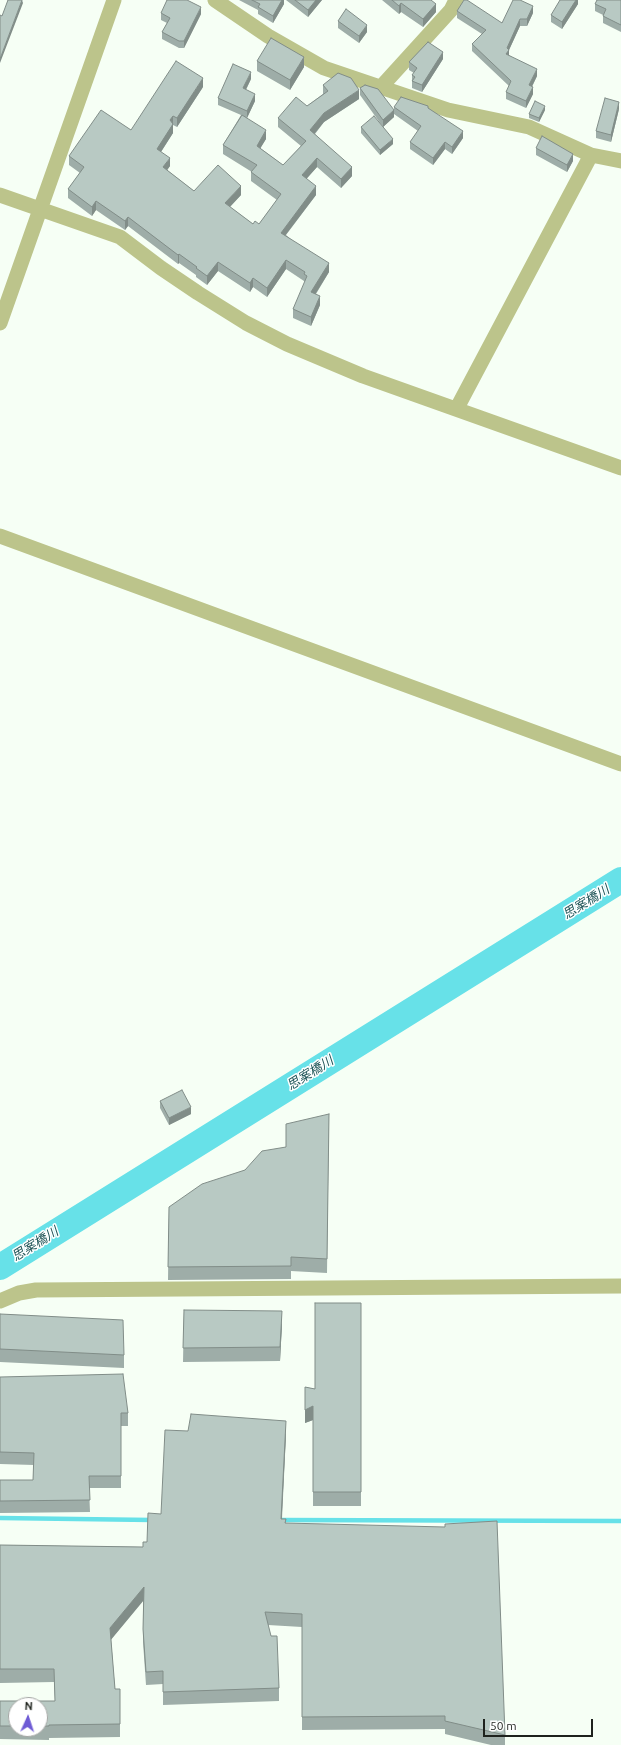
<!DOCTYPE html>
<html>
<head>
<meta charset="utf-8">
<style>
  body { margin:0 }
  #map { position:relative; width:621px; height:1745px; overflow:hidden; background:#f6fff5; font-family:Ubuntu,sans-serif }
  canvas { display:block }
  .north { position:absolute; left:8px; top:1697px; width:40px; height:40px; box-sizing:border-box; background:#fff; border:1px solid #a5a7a5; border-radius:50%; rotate:3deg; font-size:11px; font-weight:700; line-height:16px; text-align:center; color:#1e221d }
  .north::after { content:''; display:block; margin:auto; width:14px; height:18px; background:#6e5bd5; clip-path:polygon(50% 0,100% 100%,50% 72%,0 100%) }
  .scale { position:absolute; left:483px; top:1719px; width:110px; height:18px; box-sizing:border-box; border:2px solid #1e221d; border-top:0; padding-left:5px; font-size:12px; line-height:14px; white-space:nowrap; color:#1e221d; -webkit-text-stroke:3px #fff; paint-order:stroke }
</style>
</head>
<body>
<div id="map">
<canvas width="621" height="1745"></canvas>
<div class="north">N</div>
<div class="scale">50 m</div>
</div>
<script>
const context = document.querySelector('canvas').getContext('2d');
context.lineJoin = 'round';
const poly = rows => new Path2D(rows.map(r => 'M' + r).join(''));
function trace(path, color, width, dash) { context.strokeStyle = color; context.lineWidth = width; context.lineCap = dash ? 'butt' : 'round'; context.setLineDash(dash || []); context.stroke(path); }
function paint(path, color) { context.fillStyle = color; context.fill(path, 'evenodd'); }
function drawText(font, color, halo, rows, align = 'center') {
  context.font = font + ' Ubuntu,"Noto Sans JP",sans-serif'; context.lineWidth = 3; context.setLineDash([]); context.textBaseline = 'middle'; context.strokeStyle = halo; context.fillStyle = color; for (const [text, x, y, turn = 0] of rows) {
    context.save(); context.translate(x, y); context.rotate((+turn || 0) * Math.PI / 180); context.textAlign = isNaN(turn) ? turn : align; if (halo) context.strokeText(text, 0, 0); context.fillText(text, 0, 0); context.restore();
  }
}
const stream = poly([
  [0,1518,152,1520],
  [280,1520,621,1521]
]);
const river = poly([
  [0,1267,621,880]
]);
const minor = poly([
  [215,0,268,36,324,68,448,110,529,127,591,155,621,161],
  [381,87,451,10,456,0],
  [0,195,120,237,161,268,198,293,246,323,287,344,363,376,621,468],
  [0,323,114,0],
  [457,408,591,155],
  [0,536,621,764],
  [0,1301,19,1293,36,1290,621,1286]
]);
const wall = poly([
  [239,0,284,0,284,4,273,23,258,14,258,10],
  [286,0,322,0,308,17],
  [382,0,431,0,436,12,423,27,401,12,399,14],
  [578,0,578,4,562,29,551,22,551,15],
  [621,0,621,32,603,23,603,15,595,11,595,4],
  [457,11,502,23,533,13,527,26,520,26,509,50,509,55,537,76,532,87,533,94,526,108,506,99,506,92,509,86,472,51,472,44,482,34,457,18],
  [161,13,201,14,184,48,179,48,162,39,162,32,167,23,161,20],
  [338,21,367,32,359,43,338,28],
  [443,59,422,92,412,88,412,75,414,73,409,70,409,62],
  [257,61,304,67,290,90,257,71],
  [251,79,246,90,255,101,247,118,266,139,260,148,283,165,301,146,278,127,278,118,307,106,323,94,323,85,359,99,324,122,315,134,352,176,341,188,317,167,306,179,316,195,286,235,329,272,316,294,320,305,311,326,293,318,293,309,305,283,304,281,286,269,267,297,253,287,250,292,218,271,207,285,196,277,196,275,179,263,178,264,128,226,125,230,96,210,92,216,68,198,68,189,80,173,69,165,69,156,131,130,203,87,177,127,173,125,173,133,161,152,170,166,167,170,194,191,241,195,230,207,253,224,259,224,277,200,251,181,251,172,252,172,223,154,223,145,241,115,218,105,218,98],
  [360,88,394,117,383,127,360,95],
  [394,107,428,108,463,138,452,154,445,149,433,165,410,149,410,142,418,131,394,114],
  [619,109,611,142,596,138,596,131],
  [545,110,539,122,529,118,529,114],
  [361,127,393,144,380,155,361,133],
  [536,148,573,161,567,172,536,155],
  [160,1101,191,1114,169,1125,160,1108],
  [329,1114,327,1273,291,1271,291,1279,168,1280,169,1207,245,1170,286,1147],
  [361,1303,361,1506,313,1506,313,1420,305,1423,305,1387,315,1389],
  [184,1310,282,1324,280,1361,183,1362],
  [0,1314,124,1355,124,1368,0,1362],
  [0,1377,128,1413,128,1426,121,1426,121,1488,89,1488,90,1512,0,1513,0,1480,33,1480,34,1465,0,1464],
  [188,1431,286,1434,282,1519,505,1735,505,1745,491,1745,445,1734,445,1729,302,1730,302,1627,268,1625,279,1688,279,1701,163,1705,163,1684,146,1685,143,1642,143,1600,111,1639,115,1689,120,1689,120,1737,49,1738,49,1740,0,1739,0,1701,55,1701,54,1682,0,1683,0,1545,143,1547,147,1542,161,1514],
  [16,1705,40,1705,40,1729,16,1729]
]);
const shadedWall = poly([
  [22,0,23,3,0,63,0,59],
  [282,0,284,0,284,4,273,23,273,16],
  [316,0,322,0,308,17,308,10],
  [576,0,578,0,578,4,562,29,562,22],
  [401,3,401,12,399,14,399,6],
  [436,4,436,12,423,27,423,19],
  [533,6,533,13,527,26,527,19],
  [201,7,201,14,184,48,184,41],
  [520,19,520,26,509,50,509,57,506,54,507,48],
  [367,25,367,32,359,43,359,36],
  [443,52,443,59,422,92,422,85],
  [304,57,304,67,290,90,290,80],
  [537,69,537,76,529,92,529,85],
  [251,72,251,79,243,95,243,88],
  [203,78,203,87,177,127,177,118],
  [533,87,533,94,526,108,526,101],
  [359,90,359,99,324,122,310,139,310,130,324,113],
  [255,94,255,101,247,118,247,111],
  [619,102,619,109,611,142,611,135],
  [545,106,545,110,539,122,539,118],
  [394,110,394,117,383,127,383,120],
  [173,116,173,133,157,158,157,149,170,120],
  [266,130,266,139,257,154,257,146],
  [463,131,463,138,452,154,452,147],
  [393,139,393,144,380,155,380,150],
  [445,142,445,149,433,165,433,158],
  [573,154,573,161,567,172,567,165],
  [170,158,170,166,163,176,163,167],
  [317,158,317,167,302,184,302,175],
  [352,167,352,176,341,188,341,179],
  [241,186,241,195,225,212,225,203],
  [316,186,316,195,281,241,281,233],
  [96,201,96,210,92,216,92,207],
  [128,217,128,226,125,230,125,221],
  [179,254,179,263,178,264,178,255],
  [286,260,286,269,267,297,267,288],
  [218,262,218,271,207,285,207,276],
  [329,263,329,272,311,301,311,292],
  [253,278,253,287,250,292,250,283],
  [320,296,320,305,311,326,311,317],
  [191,1107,191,1114,169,1125,169,1118],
  [282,1311,282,1324,280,1361,280,1347],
  [313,1406,313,1420,305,1423,305,1410],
  [286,1421,286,1434,281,1532,281,1519],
  [144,1587,144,1600,110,1641,110,1628]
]);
const building = poly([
  [8,0,22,0,0,59,0,15,2,16,8,0],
  [167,0,187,0,201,7,184,41,179,41,162,32,170,18,161,13,167,0],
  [252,0,282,0,273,16,258,7,260,4,252,0],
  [295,0,316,0,308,10,295,0],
  [392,0,431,0,436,4,423,19,401,3,399,6,392,0],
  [464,0,467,0,502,23,513,0,520,0,533,6,527,19,520,19,507,48,509,50,506,54,537,69,529,85,533,87,526,101,506,92,511,81,472,44,486,30,457,11,464,0],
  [560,0,576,0,562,22,551,15,560,0],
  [597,0,621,0,621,25,603,16,606,9,595,4,597,0],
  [346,9,367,25,359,36,338,21,346,9],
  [271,38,304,57,290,80,257,61,271,38],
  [428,42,443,52,422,85,412,81,415,77,412,75,417,68,409,62,428,42],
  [176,61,203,78,177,118,173,116,170,120,173,124,157,149,170,158,163,167,194,191,218,165,241,186,225,203,253,224,255,221,259,224,281,194,251,172,257,165,223,145,242,115,266,130,257,146,283,165,306,141,278,118,296,97,307,106,328,91,323,85,338,73,351,78,359,90,324,113,310,130,352,167,341,179,317,158,302,175,316,186,281,233,329,263,311,292,320,296,311,317,293,309,307,276,304,274,305,272,286,260,267,288,253,278,250,283,218,262,207,276,196,268,197,267,179,254,178,255,128,217,125,221,96,201,92,207,68,189,84,167,69,156,101,110,131,130,176,61],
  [233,64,251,72,243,88,255,94,247,111,218,98,233,64],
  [365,85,378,89,394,110,383,120,360,88,365,85],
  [401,97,428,106,428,108,463,131,452,147,445,142,433,158,410,142,421,126,394,107,401,97],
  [605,98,619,102,611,135,596,131,605,98],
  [535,101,545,106,539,118,529,114,535,101],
  [374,116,393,139,380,150,361,127,374,116],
  [542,136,573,154,567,165,536,148,542,136],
  [182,1090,191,1107,169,1118,160,1101,182,1090],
  [329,1114,327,1259,291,1257,291,1266,168,1267,169,1207,202,1184,245,1170,262,1151,286,1147,286,1124,329,1114],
  [315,1303,361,1303,361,1492,313,1492,313,1406,305,1410,305,1387,315,1389,315,1303],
  [184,1310,282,1311,280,1347,183,1348,184,1310],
  [0,1314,123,1320,124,1355,0,1349,0,1314],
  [123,1374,128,1413,121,1413,121,1476,89,1476,90,1500,0,1501,0,1480,33,1480,34,1453,0,1452,0,1377,123,1374],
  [191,1414,286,1421,281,1519,286,1519,285,1523,445,1527,445,1524,497,1521,505,1735,445,1721,445,1716,302,1717,302,1614,265,1612,271,1636,277,1636,279,1688,163,1692,163,1671,146,1672,143,1629,144,1587,110,1628,115,1689,120,1689,120,1724,49,1725,49,1726,40,1726,40,1705,16,1705,16,1726,0,1726,0,1701,55,1701,54,1669,0,1669,0,1545,143,1547,143,1542,147,1542,148,1513,161,1514,165,1430,188,1431,191,1414]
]);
const waterNames = [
  ["思案橋川",586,902,-32],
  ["思案橋川",310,1073,-32],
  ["思案橋川",35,1244,-32]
];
trace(stream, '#67e1e8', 4.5);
trace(river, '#67e1e8', 26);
trace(minor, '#bcc48b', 15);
paint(wall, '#9eada8');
paint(shadedWall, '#818d88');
paint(building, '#b8c9c3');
trace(building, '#818d88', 1);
drawText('italic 13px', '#22575a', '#fff', waterNames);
</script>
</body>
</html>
